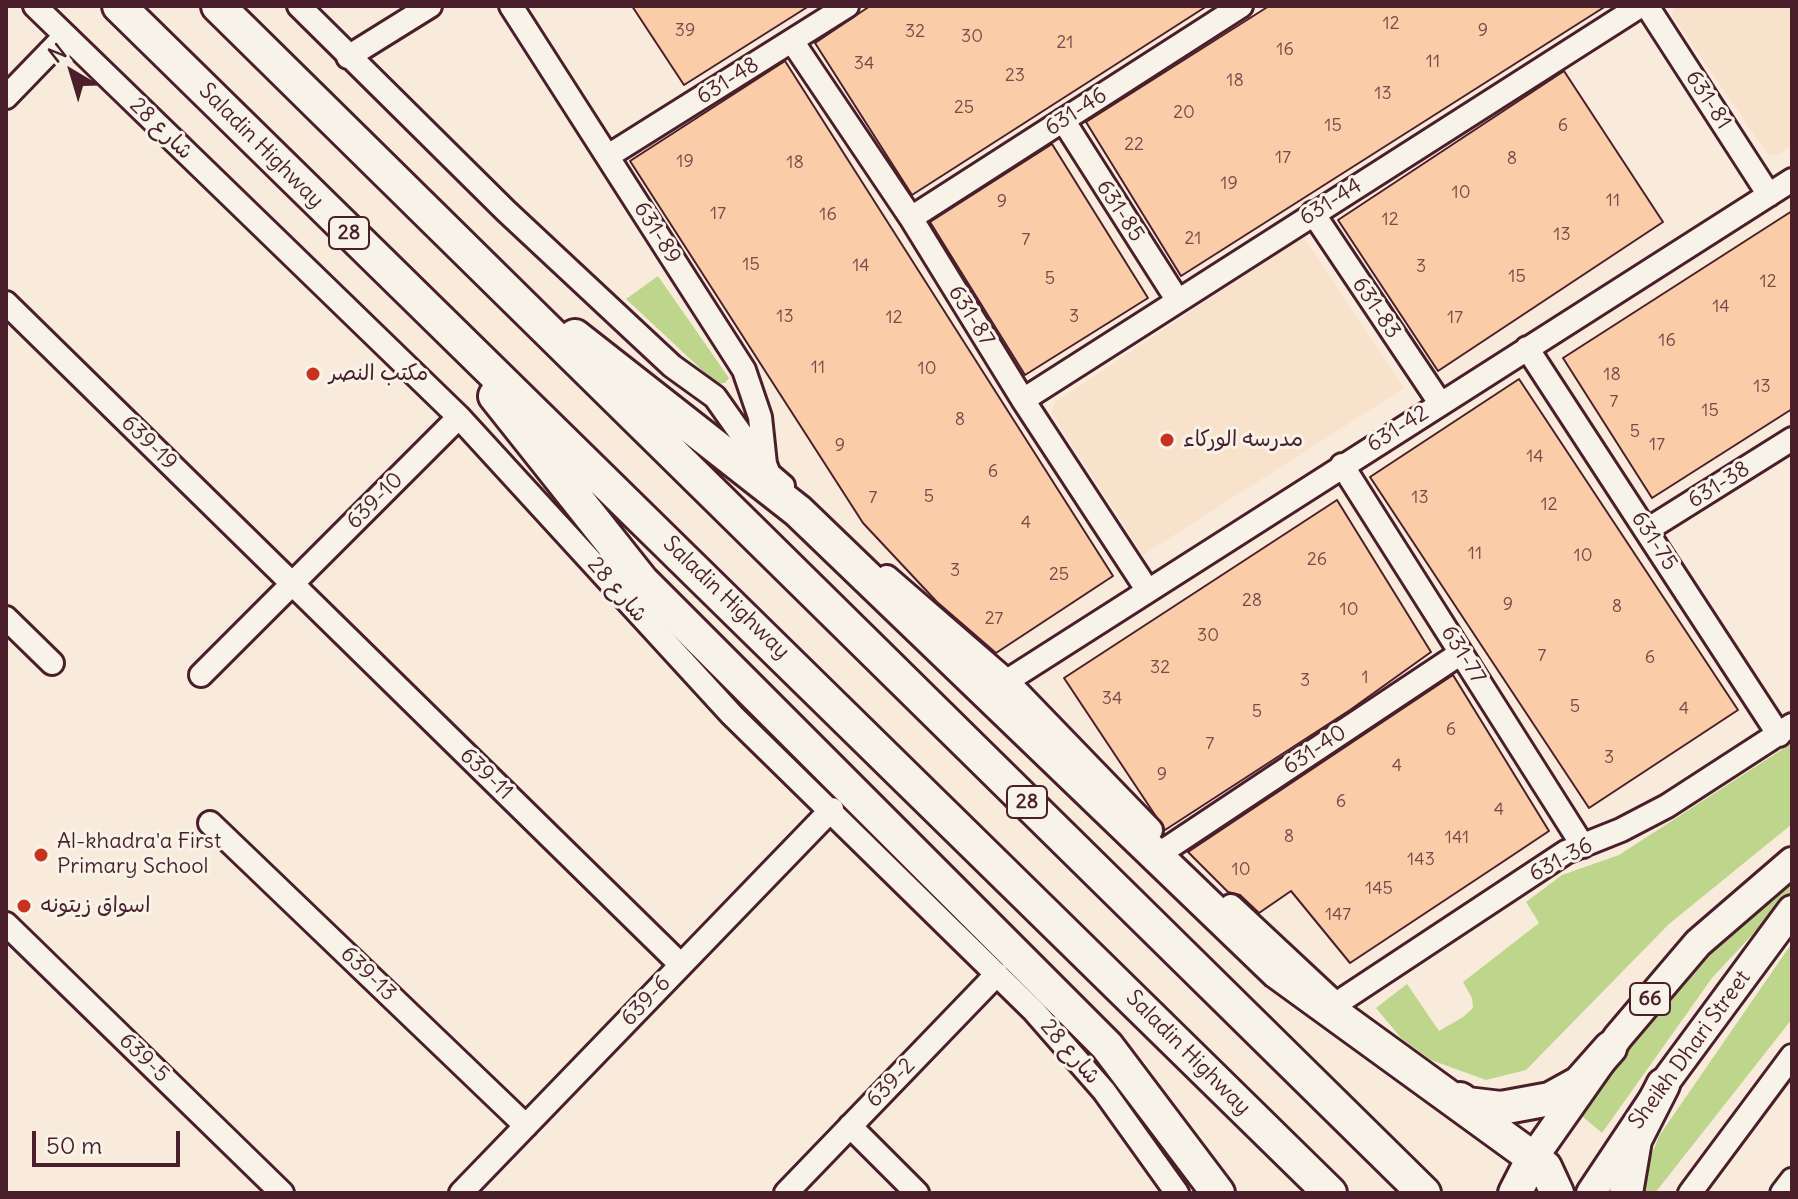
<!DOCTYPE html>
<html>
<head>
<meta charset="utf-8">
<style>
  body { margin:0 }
  #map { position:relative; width:1798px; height:1199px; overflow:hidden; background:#f8ebdb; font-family:Delius,sans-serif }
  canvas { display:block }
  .frame { position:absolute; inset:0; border:8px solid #4a1f2b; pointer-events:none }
  .north { position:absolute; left:32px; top:32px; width:80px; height:80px; -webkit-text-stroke:6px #f7f3e8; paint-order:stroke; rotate:322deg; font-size:22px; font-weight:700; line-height:32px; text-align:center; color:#4a1f2b }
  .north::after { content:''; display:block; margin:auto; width:28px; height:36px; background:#4a1f2b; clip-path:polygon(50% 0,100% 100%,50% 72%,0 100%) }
  .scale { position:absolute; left:32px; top:1131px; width:148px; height:36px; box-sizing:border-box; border:4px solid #4a1f2b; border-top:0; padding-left:10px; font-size:24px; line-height:28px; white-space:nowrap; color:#4a1f2b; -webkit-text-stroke:6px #f7f3e8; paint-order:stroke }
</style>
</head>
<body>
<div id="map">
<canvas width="1798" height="1199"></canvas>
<div class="frame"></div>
<div class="north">N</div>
<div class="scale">50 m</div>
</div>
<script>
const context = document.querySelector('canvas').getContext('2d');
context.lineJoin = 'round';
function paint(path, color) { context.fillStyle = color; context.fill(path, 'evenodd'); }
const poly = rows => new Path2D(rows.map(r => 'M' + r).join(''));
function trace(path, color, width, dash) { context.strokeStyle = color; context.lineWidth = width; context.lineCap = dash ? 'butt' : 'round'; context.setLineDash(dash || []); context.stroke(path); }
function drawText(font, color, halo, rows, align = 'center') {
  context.font = font + ' Delius,"Playpen Sans Arabic",sans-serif'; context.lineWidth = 6; context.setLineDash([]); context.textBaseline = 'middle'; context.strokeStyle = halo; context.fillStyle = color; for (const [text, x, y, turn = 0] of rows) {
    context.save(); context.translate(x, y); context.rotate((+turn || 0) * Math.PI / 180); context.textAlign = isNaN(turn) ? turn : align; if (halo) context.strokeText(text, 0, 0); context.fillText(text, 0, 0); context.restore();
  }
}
const built = poly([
  [1675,6,1792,6,1792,145,1777,155,1768,155,1672,15],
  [1303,236,1404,388,1143,555,1052,414,1054,403]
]);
const green = poly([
  [658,276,729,378,725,383,717,384,626,299],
  [1792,743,1792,824,1669,924,1526,1070,1486,1080,1431,1060,1401,1038,1376,1008,1407,984,1439,1031,1463,1017,1473,1008,1472,998,1463,982,1539,923,1526,902,1562,875,1619,855],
  [1792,878,1792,892,1712,978,1602,1133,1576,1111,1606,1068,1698,962],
  [1792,943,1792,1019,1655,1193,1642,1193,1643,1176,1659,1136]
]);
const building = poly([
  [632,6,809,6,684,85,632,6],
  [870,6,1207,6,912,195,815,43,870,6],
  [1269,6,1606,6,1181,276,1086,122,1269,6],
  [785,61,1113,576,996,653,937,602,863,523,630,161,785,61],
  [1564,71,1663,222,1438,371,1338,220,1564,71],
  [1052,144,1148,298,1025,375,930,222,1052,144],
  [1792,211,1792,409,1652,498,1563,358,1792,211],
  [1519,379,1738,710,1589,808,1370,477,1519,379],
  [1337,500,1431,652,1350,710,1165,830,1064,678,1337,500],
  [1453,675,1549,831,1501,863,1350,963,1291,891,1259,913,1240,895,1228,892,1188,852,1453,675]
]);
const minor = poly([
  [35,6,459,417,732,715,1034,1011,1104,1091,1177,1193],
  [299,6,506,211,672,366,715,397,763,465],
  [511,6,744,370,760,417,765,464,769,474,783,486],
  [1647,6,1769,195],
  [792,41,911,218,1023,400,1148,591],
  [348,57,430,6],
  [6,97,65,36],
  [1063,120,1178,301],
  [608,156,847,6],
  [1313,213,1440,403],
  [911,218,1241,6],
  [6,303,681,965],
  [1527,348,1779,735],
  [1023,400,1640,6],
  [1342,465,1583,846],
  [1647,530,1792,439],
  [887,577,1007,681,1151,830],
  [6,618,52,663],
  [201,675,459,417],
  [1007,681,1792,180],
  [210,823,526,1126],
  [1168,848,1461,653],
  [1231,906,1336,1004,1566,852,1621,830,1667,806,1792,725],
  [6,924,282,1193],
  [850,1126,917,1193],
  [461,1193,832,809],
  [786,1193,997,974],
  [1690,1193,1792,1056],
  [1782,1193,1792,1180]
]);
const major = poly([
  [1533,1158,1618,1037,1698,943,1792,862],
  [1591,1193,1663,1085,1792,910]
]);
const highway = poly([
  [119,6,1330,1193],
  [218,6,1424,1193],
  [575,336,798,511,1277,972,1533,1158,1545,1167,1557,1193],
  [495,396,642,581,1107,1046,1218,1193],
  [1460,1099,1467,1104,1501,1108,1550,1099,1579,1083,1610,1048],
  [1515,1193,1533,1158],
  [1626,1193,1635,1140,1663,1085]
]);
const markers = [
  [313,374,8,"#c8321e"],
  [1167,440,8,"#c8321e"],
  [41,855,8,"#c8321e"],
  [24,906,8,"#c8321e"]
];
const numberNames = [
  ["12",1391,24],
  ["39",685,31],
  ["9",1483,31],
  ["32",915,32],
  ["30",972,37],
  ["21",1065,43],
  ["16",1285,50],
  ["11",1433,62],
  ["34",864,64],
  ["23",1015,76],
  ["18",1235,81],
  ["13",1383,94],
  ["25",964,108],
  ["20",1184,113],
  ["15",1333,126],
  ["6",1563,126],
  ["22",1134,145],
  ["17",1283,158],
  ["8",1512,159],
  ["19",685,162],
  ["18",795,163],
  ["19",1229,184],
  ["10",1461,193],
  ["11",1613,201],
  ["9",1002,202],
  ["17",718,214],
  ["16",828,215],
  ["12",1390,220],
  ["13",1562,235],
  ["21",1193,239],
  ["7",1026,240],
  ["15",751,265],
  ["14",861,266],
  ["3",1421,267],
  ["15",1517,277],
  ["5",1050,279],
  ["12",1768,282],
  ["14",1721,307],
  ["13",785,317],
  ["3",1074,317],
  ["12",894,318],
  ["17",1455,318],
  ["16",1667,341],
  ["11",818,368],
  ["10",927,369],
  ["18",1612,375],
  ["13",1762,387],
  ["7",1614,402],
  ["15",1710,411],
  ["8",960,420],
  ["5",1635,432],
  ["17",1657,445],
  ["9",840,446],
  ["14",1535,457],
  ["6",993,472],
  ["5",929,497],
  ["7",873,498],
  ["13",1420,498],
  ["12",1549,505],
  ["4",1026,523],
  ["11",1475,554],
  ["10",1583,556],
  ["26",1317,560],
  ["3",955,571],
  ["25",1059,575],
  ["28",1252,601],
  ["9",1508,605],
  ["8",1617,607],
  ["10",1349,610],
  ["27",994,619],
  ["30",1208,636],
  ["7",1542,656],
  ["6",1650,658],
  ["32",1160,668],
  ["1",1365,678],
  ["3",1305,681],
  ["34",1112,699],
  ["5",1575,707],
  ["4",1684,709],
  ["5",1257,712],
  ["6",1451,730],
  ["7",1210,744],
  ["3",1609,758],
  ["4",1397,766],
  ["9",1162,775],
  ["6",1341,802],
  ["4",1499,810],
  ["8",1289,837],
  ["141",1457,838],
  ["143",1421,860],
  ["10",1241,870],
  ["145",1379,889],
  ["147",1338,915]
];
const shields = [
  [349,233,40],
  [1027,802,40],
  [1650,999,40]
];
const shieldNames = [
  ["28",349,233],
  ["28",1027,802],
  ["66",1650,999]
];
const streetNames = [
  ["631-48",728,81,-32],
  ["631-81",1708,100,57],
  ["631-46",1076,112,-33],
  ["شارع 28",161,129,44],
  ["Saladin Highway",261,146,45],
  ["631-44",1331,202,-32],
  ["631-85",1120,211,57],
  ["631-89",657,233,58],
  ["631-83",1376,308,56],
  ["631-87",971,316,58],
  ["631-42",1398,429,-32],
  ["639-19",149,443,44],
  ["631-38",1719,485,-32],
  ["639-10",375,501,-45],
  ["631-75",1654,541,57],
  ["شارع 28",617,590,49],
  ["Saladin Highway",726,598,44],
  ["631-77",1463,655,58],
  ["631-40",1315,750,-34],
  ["639-11",486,774,44],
  ["631-36",1561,860,-28],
  ["639-13",368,974,44],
  ["639-6",646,1001,-46],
  ["Sheikh Dhari Street",1690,1050,-54],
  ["شارع 28",1070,1052,49],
  ["Saladin Highway",1188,1053,45],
  ["639-5",144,1058,44],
  ["639-2",891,1083,-46]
];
const poiNames = [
  ["مكتب النصر",329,374],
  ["مدرسه الوركاء",1183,440],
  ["Al-khadra'a First",57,842],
  ["Primary School",57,867],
  ["اسواق زيتونه",40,906]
];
paint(built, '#f9e2cc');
paint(green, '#bdd68c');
paint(building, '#facca8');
trace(building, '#4a1f2b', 2);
trace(minor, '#4a1f2b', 28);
trace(major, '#4a1f2b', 34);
trace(highway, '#4a1f2b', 38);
trace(minor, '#f7f3e8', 22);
trace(major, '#f7f3e8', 28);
trace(highway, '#f7f3e8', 32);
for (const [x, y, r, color] of markers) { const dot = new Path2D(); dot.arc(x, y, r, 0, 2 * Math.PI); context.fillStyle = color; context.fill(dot); trace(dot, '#f7f3e8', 3); }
drawText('18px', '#764a4a', null, numberNames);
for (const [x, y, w] of shields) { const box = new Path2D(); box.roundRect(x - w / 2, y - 16, w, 32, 6); context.fillStyle = '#f7f3e8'; context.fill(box); trace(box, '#4a1f2b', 2); }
drawText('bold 20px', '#4a1f2b', null, shieldNames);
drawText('22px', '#4a1f2b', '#f7f3e8', streetNames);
drawText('22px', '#4a1f2b', '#f7f3e8', poiNames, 'left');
</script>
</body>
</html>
